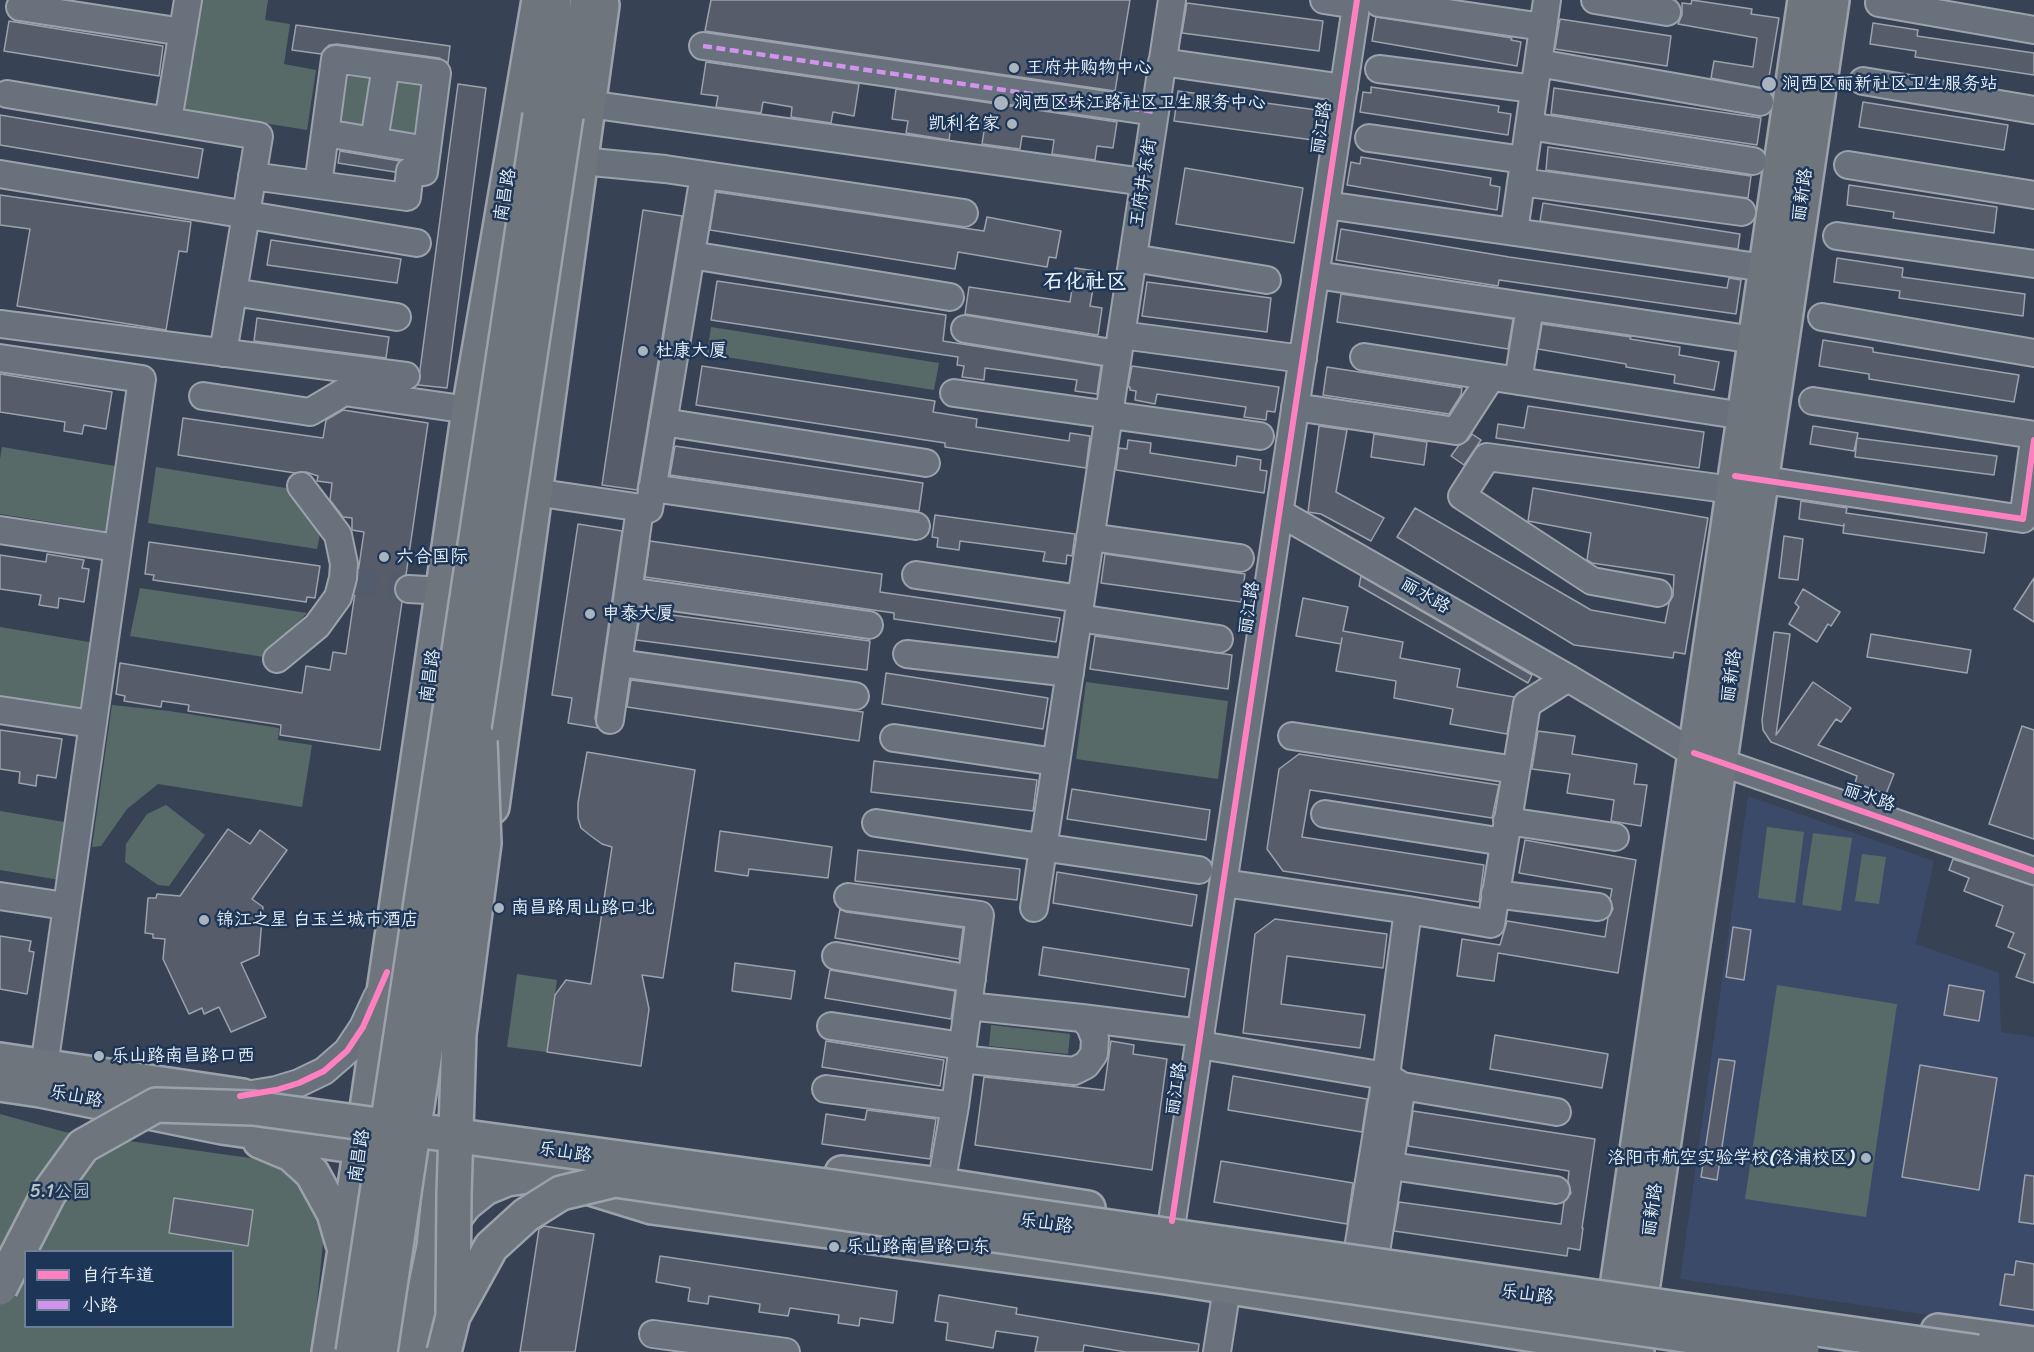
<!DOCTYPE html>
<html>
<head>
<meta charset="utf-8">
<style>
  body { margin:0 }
  #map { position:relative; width:2034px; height:1352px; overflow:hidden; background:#384255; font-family:Sriracha,"LXGW WenKai TC",sans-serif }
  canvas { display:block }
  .legend { position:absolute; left:24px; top:1250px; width:210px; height:78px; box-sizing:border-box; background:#1d3557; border:2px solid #6e8097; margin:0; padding:8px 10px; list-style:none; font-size:18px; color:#e8f1f8 }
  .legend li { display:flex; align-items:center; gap:12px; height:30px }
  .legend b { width:30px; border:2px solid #6e8097 }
</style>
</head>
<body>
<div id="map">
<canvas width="2034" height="1352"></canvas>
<ul class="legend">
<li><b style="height:8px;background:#ff80c0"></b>自行车道</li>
<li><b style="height:8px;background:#d193ec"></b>小路</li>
</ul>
</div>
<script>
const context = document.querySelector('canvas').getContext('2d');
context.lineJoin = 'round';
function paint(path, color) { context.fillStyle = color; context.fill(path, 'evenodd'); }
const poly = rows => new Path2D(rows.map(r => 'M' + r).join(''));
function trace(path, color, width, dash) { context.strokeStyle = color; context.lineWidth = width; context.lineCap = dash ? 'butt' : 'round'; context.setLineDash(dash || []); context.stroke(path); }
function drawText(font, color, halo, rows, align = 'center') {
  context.font = font + ' Sriracha,"LXGW WenKai TC",sans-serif'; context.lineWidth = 5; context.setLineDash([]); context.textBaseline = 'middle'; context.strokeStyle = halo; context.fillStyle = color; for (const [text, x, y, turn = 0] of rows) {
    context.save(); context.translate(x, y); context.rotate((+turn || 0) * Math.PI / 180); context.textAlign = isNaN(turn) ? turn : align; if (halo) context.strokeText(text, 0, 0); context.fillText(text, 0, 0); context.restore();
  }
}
const built = poly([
  [1748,796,1934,861,1916,944,1999,973,2001,1032,2034,1037,2034,1330,1680,1279]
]);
const green = poly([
  [199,0,268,0,265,20,290,24,284,64,316,70,307,130,182,110],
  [348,66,375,69,366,133,339,129],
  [395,71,423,75,412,144,384,139],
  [711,327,939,363,934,390,707,354],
  [2,447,121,467,111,532,0,514,0,459],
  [156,467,292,489,321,529,317,549,148,523],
  [140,588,307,613,264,657,130,636],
  [0,627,95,643,84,710,0,695],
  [1086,682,1228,701,1218,779,1076,759],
  [112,705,169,711,279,728,278,740,312,745,302,807,158,784,127,809,101,846,92,847],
  [166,805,205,835,169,886,158,885,125,862,126,844,147,814],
  [0,811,70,823,60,880,0,870],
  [1767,827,1804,832,1795,903,1758,898],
  [1813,833,1852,838,1841,911,1802,905],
  [1862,854,1886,857,1879,904,1855,901],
  [517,974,557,980,547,1052,507,1047],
  [1777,985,1897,1004,1866,1217,1745,1199],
  [991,1025,1070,1034,1068,1054,989,1046],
  [0,1114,65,1132,264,1160,297,1180,316,1202,324,1233,312,1352,0,1352],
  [26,1252,232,1252,232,1326,26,1326]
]);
const building = poly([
  [711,0,1130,0,1115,91,705,31,711,0],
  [1692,0,1752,9,1751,14,1779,18,1767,89,1711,78,1714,61,1753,67,1757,38,1678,24,1682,15,1682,3,1691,4,1692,0],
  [1187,3,1323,21,1319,51,1182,33,1187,3],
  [1376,17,1512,38,1511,40,1521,42,1517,66,1372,41,1376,17],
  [1560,19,1671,36,1667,66,1555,49,1560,19],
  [9,21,163,46,159,76,4,51,9,21],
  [1873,23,1918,30,1917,36,2034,53,2034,75,1915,57,1916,51,1870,44,1873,23],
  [296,25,450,46,448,63,439,58,337,44,329,45,321,54,292,50,296,25],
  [706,62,859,84,854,116,833,112,831,123,791,117,792,107,763,102,761,113,716,107,718,96,701,94,706,62],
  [458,84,486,88,447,388,418,385,458,84],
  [1371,87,1499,106,1498,112,1511,114,1508,135,1360,112,1363,92,1371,93,1371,87],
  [1554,88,1761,118,1757,145,1551,114,1554,88],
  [896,89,1117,122,1113,148,1097,146,1095,160,1052,154,1054,140,1022,136,1020,149,982,144,984,131,951,126,949,140,906,133,908,121,892,119,896,89],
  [1178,91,1324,111,1320,141,1174,121,1178,91],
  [1863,102,2008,125,2004,150,1859,127,1863,102],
  [0,115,203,149,198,178,0,145,0,115],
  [1548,147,1751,176,1748,198,1546,170,1548,147],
  [340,151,400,161,395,172,338,163,340,151],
  [1361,157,1491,178,1490,185,1500,187,1497,210,1347,185,1351,162,1360,164,1361,157],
  [1185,168,1303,188,1294,243,1176,224,1185,168],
  [1849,185,1997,207,1994,233,1893,218,1894,212,1847,205,1849,185],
  [716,192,984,231,987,217,1061,231,1056,258,1049,257,1047,267,958,252,955,269,710,230,716,192],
  [0,195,191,222,187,252,179,251,166,330,17,306,30,229,0,225,0,195],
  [1543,203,1740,234,1738,249,1540,221,1543,203],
  [643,210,682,216,637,490,602,485,643,210],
  [1341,229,1509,257,1727,288,1729,278,1741,280,1736,314,1499,280,1498,286,1336,260,1341,229],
  [271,240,401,259,397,283,267,265,271,240],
  [1837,258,1903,268,1902,277,2025,294,2023,316,1899,298,1900,291,1834,282,1837,258],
  [1075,268,1096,271,1090,306,1102,308,1098,335,965,314,969,287,1070,302,1075,268],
  [717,281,946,315,943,341,1101,366,1097,394,1075,391,1077,380,985,368,984,380,962,377,964,366,957,365,958,357,711,320,717,281],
  [1147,282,1271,298,1267,332,1142,316,1147,282],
  [1341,294,1513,319,1508,349,1337,322,1341,294],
  [257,318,389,337,386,358,254,341,257,318],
  [1542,324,1631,337,1630,339,1680,347,1679,355,1719,362,1714,390,1674,383,1675,375,1626,367,1626,364,1538,349,1542,324],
  [1823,340,1873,348,1873,352,2019,375,2014,402,1869,379,1869,374,1819,366,1823,340],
  [702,366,935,401,933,412,977,419,976,427,1069,441,1070,433,1090,436,1086,468,945,447,945,443,696,405,702,366],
  [1132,366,1279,387,1275,412,1267,411,1266,420,1244,417,1246,407,1157,394,1155,404,1135,400,1136,391,1130,390,1130,387,1128,387,1132,366],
  [1327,367,1462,388,1461,395,1449,414,1323,395,1327,367],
  [0,374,112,392,106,429,84,425,82,434,64,431,65,422,0,412,0,374],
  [1528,406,1704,432,1699,468,1496,438,1498,424,1524,428,1528,406],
  [343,410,428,423,406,575,397,580,394,588,396,596,402,602,380,750,280,735,281,725,188,711,189,705,162,701,161,707,124,701,125,696,116,694,120,663,302,693,306,666,330,670,333,652,346,654,364,532,352,530,352,518,343,517,330,500,332,483,317,481,318,476,306,472,295,473,178,455,183,418,323,438,326,420,343,410],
  [1319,426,1347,430,1336,492,1384,518,1371,541,1321,514,1308,512,1319,426],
  [1813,426,1858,433,1854,451,1810,444,1813,426],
  [1374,434,1427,442,1424,465,1371,457,1374,434],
  [1472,434,1481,440,1464,465,1451,456,1459,445,1468,440,1472,434],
  [1857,438,1997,456,1994,475,1855,457,1857,438],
  [1128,440,1151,443,1150,453,1236,466,1237,456,1261,460,1260,470,1267,471,1264,493,1116,470,1119,448,1127,449,1128,440],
  [675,446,923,483,919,511,670,475,675,446],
  [1533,488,1708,518,1685,654,1674,652,1673,658,1574,645,1397,537,1415,508,1591,610,1665,623,1669,603,1673,596,1674,575,1592,563,1587,560,1591,533,1528,521,1533,488],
  [1801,501,1847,508,1846,513,1987,533,1984,553,1843,533,1844,524,1844,526,1799,519,1801,501],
  [935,515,1075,534,1072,556,1067,555,1066,564,1043,561,1045,552,960,541,959,550,937,547,938,538,932,537,935,515],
  [578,524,622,531,595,718,598,728,568,723,572,698,552,695,578,524],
  [1784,536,1803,539,1798,580,1779,578,1784,536],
  [650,541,882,574,880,592,1060,618,1056,642,894,619,894,613,645,577,650,541],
  [149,542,320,566,315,598,307,597,306,602,153,580,154,575,145,574,149,542],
  [47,554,84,560,82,568,89,569,84,602,59,598,58,608,39,605,41,595,0,589,0,555,46,562,47,554],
  [1105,554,1245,574,1241,602,1101,583,1105,554],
  [1361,576,1532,675,1528,683,1359,586,1361,576],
  [2034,578,2034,622,2014,609,2034,578],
  [1803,589,1840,612,1831,626,1828,624,1817,642,1789,624,1799,607,1795,603,1803,589],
  [1303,598,1348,607,1343,631,1403,642,1400,658,1460,669,1457,687,1514,697,1507,734,1450,724,1453,709,1394,698,1396,681,1336,671,1342,638,1341,644,1296,636,1303,598],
  [641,611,870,641,867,670,636,640,641,611],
  [1774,632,1790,634,1776,735,1813,682,1851,708,1841,722,1836,719,1818,745,1894,774,1886,794,1855,783,1857,776,1771,742,1763,730,1762,720,1774,632],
  [1871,634,1971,650,1967,673,1867,657,1871,634],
  [1095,636,1232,655,1228,689,1090,669,1095,636],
  [886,673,1048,698,1043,729,882,704,886,673],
  [631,680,863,712,859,741,627,707,631,680],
  [2022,726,2034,730,2034,839,1989,824,2022,726],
  [0,730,62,739,56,778,37,775,36,786,19,783,20,772,0,769,0,730],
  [1538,731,1575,736,1572,754,1637,764,1634,784,1647,785,1641,826,1611,821,1614,800,1567,793,1570,774,1532,769,1538,731],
  [587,752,695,770,663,978,642,975,649,1009,641,1066,547,1052,555,995,566,980,591,984,612,847,602,844,591,836,581,828,578,818,578,803,587,752],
  [1299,754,1499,785,1492,818,1310,790,1302,837,1484,865,1479,902,1283,871,1267,849,1279,769,1299,754],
  [874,761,1037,780,1033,811,871,792,874,761],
  [1072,789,1210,810,1206,840,1067,819,1072,789],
  [228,829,250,844,260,830,287,850,252,899,263,907,259,955,241,963,266,1017,231,1032,219,1007,204,1014,202,1008,189,1014,163,959,165,939,153,938,153,934,145,933,148,898,156,898,157,894,180,896,228,829],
  [720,831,832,847,828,878,749,869,748,876,715,871,720,831],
  [1525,840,1636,860,1618,973,1498,953,1494,981,1457,976,1462,939,1500,945,1507,921,1605,937,1608,918,1613,909,1610,899,1612,889,1519,873,1525,840],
  [858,850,1020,869,1017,900,855,881,858,850],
  [1953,859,2034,886,2034,983,2016,977,2025,954,2008,947,2014,933,1996,926,2003,906,1964,891,1969,878,1949,870,1953,859],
  [1057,872,1197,895,1192,926,1053,903,1057,872],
  [840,909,846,912,963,928,959,959,835,938,840,909],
  [1275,919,1387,934,1383,968,1287,956,1281,1004,1365,1015,1360,1048,1243,1033,1255,934,1275,919],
  [1733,927,1751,930,1744,980,1726,977,1733,927],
  [0,936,31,941,29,951,34,952,27,994,0,989,0,936],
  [1043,947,1189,969,1185,997,1039,975,1043,947],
  [735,963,795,971,791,999,732,991,735,963],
  [830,970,955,991,951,1019,825,998,830,970],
  [1949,985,1984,991,1979,1021,1944,1015,1949,985],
  [1495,1035,1608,1054,1602,1088,1490,1069,1495,1035],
  [826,1041,944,1060,940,1086,822,1067,826,1041],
  [1111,1041,1134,1045,1133,1054,1167,1059,1152,1170,975,1145,984,1077,1104,1090,1111,1041],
  [1719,1059,1735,1061,1717,1180,1701,1177,1719,1059],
  [1920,1065,1997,1078,1979,1190,1902,1177,1920,1065],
  [1233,1076,1367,1099,1362,1132,1228,1110,1233,1076],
  [867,1110,936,1119,930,1159,822,1144,826,1114,865,1120,867,1110],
  [1413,1111,1595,1139,1582,1228,1583,1228,1580,1250,1568,1248,1567,1256,1394,1231,1399,1202,1561,1224,1564,1202,1571,1193,1568,1181,1569,1171,1408,1146,1413,1111],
  [1221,1161,1353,1183,1347,1224,1214,1202,1221,1161],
  [2025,1175,2034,1176,2034,1224,2019,1222,2025,1175],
  [174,1198,253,1210,248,1246,169,1233,174,1198],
  [544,1226,594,1234,575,1352,520,1352,539,1229,544,1226],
  [660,1256,897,1291,893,1323,860,1318,859,1326,838,1323,839,1315,790,1308,788,1316,759,1312,760,1304,709,1296,708,1304,688,1301,690,1288,656,1282,660,1256],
  [2016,1261,2034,1264,2034,1310,2000,1305,2005,1274,2014,1275,2016,1261],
  [939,1295,1017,1308,1016,1314,1199,1344,1198,1352,1126,1352,1084,1345,1083,1352,1035,1352,1038,1337,996,1331,993,1348,946,1340,948,1323,935,1321,939,1295]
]);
const minorTunnel = poly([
  [351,581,409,589]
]);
const minor = poly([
  [188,0,168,121,259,136,223,353],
  [1324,0,1356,5],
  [1595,0,1667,12],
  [1379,3,1543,27],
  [1879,3,2034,30],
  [20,7,183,32],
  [703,46,1155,112],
  [1162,62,1344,88],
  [1538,63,1760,102],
  [1379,69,1534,89],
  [1863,81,2034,110],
  [7,94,168,121],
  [588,104,1144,182],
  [1529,126,1753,161],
  [325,133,427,150],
  [1369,138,1524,160],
  [374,141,386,66],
  [581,161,665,169,964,213],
  [1848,165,2034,195],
  [0,174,417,243],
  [252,176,407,197,410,171,424,172,437,73,335,59,318,185],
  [1521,182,1742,212],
  [1326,205,1765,268],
  [1514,232,1547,0],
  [1837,236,2034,264],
  [691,255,950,297],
  [1133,258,1267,280],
  [1316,275,1755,340],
  [233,292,397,317],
  [1822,317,2034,353],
  [0,324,406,376],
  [965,329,1118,354],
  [1121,335,1303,359],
  [1364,357,1744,416],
  [0,358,142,379,44,1067],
  [1518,381,1530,307],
  [954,393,1260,436],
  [203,396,310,412,344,392,469,410],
  [1813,401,2034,435],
  [1295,407,1456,431,1491,377],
  [663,422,926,463],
  [1744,477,2023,519,2034,440],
  [652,488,916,526],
  [534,492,649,509,704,175],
  [1280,513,1568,678,1694,753,2034,871],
  [0,530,117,548],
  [1090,537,1240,558],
  [916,575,1081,599],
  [409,589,444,591],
  [629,591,869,625],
  [1658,593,1592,581,1462,496,1487,457,1733,490],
  [1078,618,1219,639],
  [907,654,1070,673],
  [277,659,317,626,338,597,343,578,344,564,338,535,301,486],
  [619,663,855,696],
  [0,710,92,724],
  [610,720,640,508],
  [1292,736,1516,770],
  [894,738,1056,762],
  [1325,814,1504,842],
  [1507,821,1615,837],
  [876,823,1199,870],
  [1224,883,1408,910],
  [1495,894,1598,907],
  [0,896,65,906],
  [848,897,980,915,955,1106,941,1185],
  [1034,908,1172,0],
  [836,956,972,979],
  [1082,1018,1201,1033],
  [831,1026,962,1046],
  [1200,1045,1386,1076,1402,1086,1557,1112],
  [961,1059,1074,1071,1086,1065,1094,1054,1095,1039,1090,1026,1082,1018,968,1006],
  [826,1089,955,1106],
  [240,1096,276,1090,299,1083,324,1071,347,1051,363,1027,377,997],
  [1391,1166,1556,1190],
  [1172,1221,1357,0],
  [1358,1249,1386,1076,1408,910,1491,924,1527,704,1568,678],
  [1376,1252,1402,1086],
  [653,1334,786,1352],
  [1217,1352,1230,1268]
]);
const major = poly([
  [492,807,602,5],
  [0,1060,243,1096],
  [0,1084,40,1090,222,1127,542,1173,610,1178],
  [260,1141,291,1154,312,1173,334,1213,343,1244],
  [842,1173,941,1185,1088,1208],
  [581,1185,652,1207,1166,1277,1637,1351],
  [443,1233,465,1204,485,1188,507,1179,528,1176],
  [1596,1319,1612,1322,1634,1351],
  [1611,1328,1805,0],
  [1636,1331,1832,0],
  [1938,1331,2034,1344],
  [329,1352,366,1115,469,410,539,0],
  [412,1352,434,1247,442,1167]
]);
const highway = poly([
  [540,115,554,0],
  [566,116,588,0]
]);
const majorBridge = poly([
  [0,1288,49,1193,83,1146,156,1105,253,1108,826,1186,1977,1352],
  [453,1314,454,1194,459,1034,484,843,480,741],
  [444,1352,453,1316,491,1247,526,1215,561,1193,615,1180,1802,1352]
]);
const highwayBridge = poly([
  [353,1352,540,115],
  [380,1352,566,116]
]);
const quiet = poly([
  [703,46,1155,112]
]);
const cycleway = poly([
  [1735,476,2023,519,2034,440],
  [1694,753,2034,871],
  [240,1096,276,1090,299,1083,324,1071,347,1051,363,1027,387,972],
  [1172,1221,1357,0]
]);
const markers = [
  [1014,68,6,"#aab4bf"],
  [1769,84,8,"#aab4bf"],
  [1001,103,8,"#aab4bf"],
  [1012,124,6,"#aab4bf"],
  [643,351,6,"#aab4bf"],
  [384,557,6,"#aab4bf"],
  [590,614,6,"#aab4bf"],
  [499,908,6,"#aab4bf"],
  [204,920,6,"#aab4bf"],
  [99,1056,6,"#aab4bf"],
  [1866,1158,6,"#aab4bf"],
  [834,1247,6,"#aab4bf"]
];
const poiNames = [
  ["王府井购物中心",1026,68],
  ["涧西区丽新社区卫生服务站",1782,84],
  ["涧西区珠江路社区卫生服务中心",1014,103],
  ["凯利名家",1000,124,"right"],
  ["杜康大厦",655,351],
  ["六合国际",396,557],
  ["申泰大厦",602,614],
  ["南昌路周山路口北",511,908],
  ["锦江之星 白玉兰城市酒店",216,920],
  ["乐山路南昌路口西",111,1056],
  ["洛阳市航空实验学校(洛浦校区)",1854,1158,"right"],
  ["乐山路南昌路口东",846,1247]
];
const streetNames = [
  ["丽江路",1322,128,-81],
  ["王府井东街",1144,183,-81],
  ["南昌路",506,195,-80],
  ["丽新路",1803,195,-82],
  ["丽水路",1425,596,30],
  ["丽江路",1250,608,-81],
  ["南昌路",431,676,-82],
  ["丽新路",1732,676,-82],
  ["丽水路",1869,798,19],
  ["丽江路",1177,1089,-81],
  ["乐山路",76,1097,11],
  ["乐山路",565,1153,9],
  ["南昌路",360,1156,-81],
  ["丽新路",1653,1210,-82],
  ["乐山路",1046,1224,8],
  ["乐山路",1527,1295,8]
];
const parkNames = [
  ["5.1公园",60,1192]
];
const quarterNames = [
  ["石化社区",1085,283]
];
paint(built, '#3c4a6a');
paint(green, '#586a68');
paint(building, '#575c6b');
trace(building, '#9ca2ac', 1.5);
trace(minorTunnel, '#525c6d', 26, [26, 13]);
trace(minor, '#9ca2ac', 30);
trace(major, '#9ca2ac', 38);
trace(highway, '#9ca2ac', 38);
trace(minor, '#68717c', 26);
trace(major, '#6e757d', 33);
trace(highway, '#6e757d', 33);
trace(majorBridge, '#9ca2ac', 38, []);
trace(highwayBridge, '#9ca2ac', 38, []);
trace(majorBridge, '#6e757d', 33);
trace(highwayBridge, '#6e757d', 33);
trace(quiet, '#d193ec', 4.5, [9, 4.5]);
trace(cycleway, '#ff80c0', 6);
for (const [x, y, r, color] of markers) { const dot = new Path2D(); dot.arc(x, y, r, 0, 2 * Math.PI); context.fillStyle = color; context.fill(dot); trace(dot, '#1d3557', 2); }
drawText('18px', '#e8f1f8', '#1d3557', poiNames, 'left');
drawText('18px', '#e8f1f8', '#1d3557', streetNames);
drawText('18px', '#b7c4c7', '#1d3557', parkNames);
drawText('bold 21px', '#e8f1f8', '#1d3557', quarterNames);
</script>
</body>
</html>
